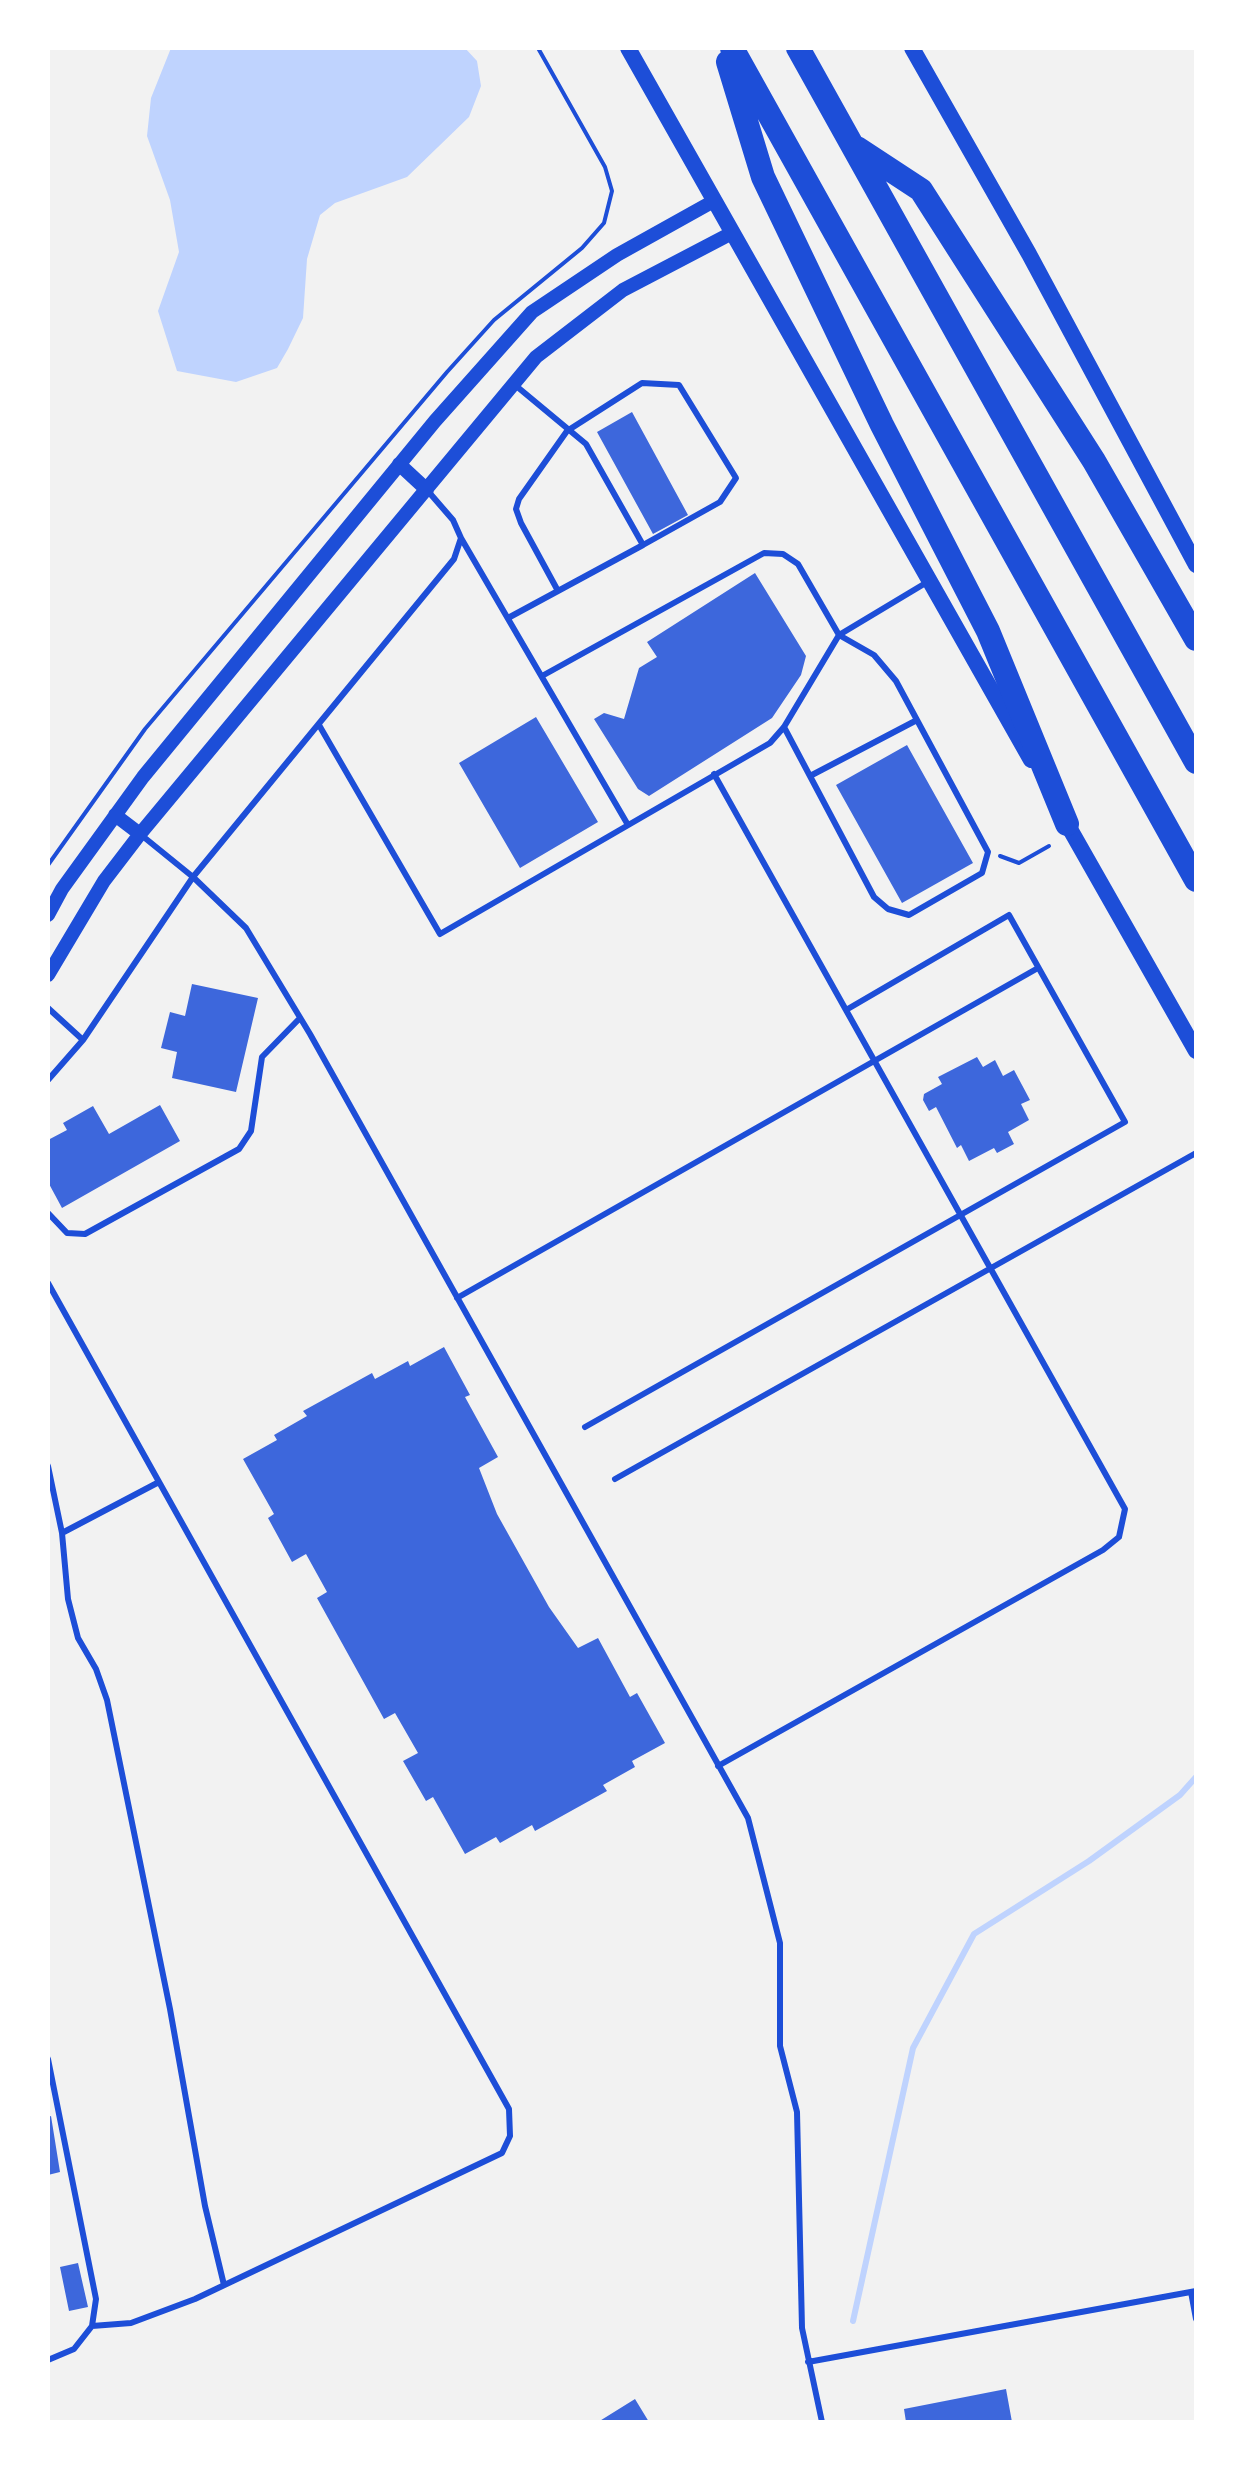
<!DOCTYPE html>
<html>
<head>
<meta charset="utf-8">
<style>
  body { margin:0 }
  #map { position:relative; width:1244px; height:2470px; overflow:hidden; background:#f2f2f2; font-family:Jost,sans-serif }
  canvas { display:block }
  .frame { position:absolute; inset:0; border:50px solid #fff; pointer-events:none }
</style>
</head>
<body>
<div id="map">
<canvas width="1244" height="2470"></canvas>
<div class="frame"></div>
</div>
<script>
const context = document.querySelector('canvas').getContext('2d');
context.lineJoin = 'round';
function paint(path, color) { context.fillStyle = color; context.fill(path, 'evenodd'); }
const poly = rows => new Path2D(rows.map(r => 'M' + r).join(''));
function trace(path, color, width, dash) { context.strokeStyle = color; context.lineWidth = width; context.lineCap = dash ? 'butt' : 'round'; context.setLineDash(dash || []); context.stroke(path); }
const water = poly([
  [171,48,465,48,477,61,481,86,469,117,407,177,335,203,320,215,307,259,303,318,288,349,277,368,236,382,177,371,158,311,179,252,170,200,147,136,151,98]
]);
const stream = poly([
  [853,2321,913,2048,974,1934,1089,1861,1180,1795,1196,1777]
]);
const building = poly([
  [632,412,688,515,653,534,597,432],
  [755,573,806,656,801,675,772,718,649,796,638,789,594,719,604,713,624,719,639,668,657,657,647,642],
  [536,717,598,822,520,868,459,763],
  [907,745,973,863,902,903,836,785],
  [192,984,258,998,236,1092,172,1078,177,1052,161,1048,170,1012,185,1016],
  [977,1057,983,1067,995,1060,1003,1076,1014,1070,1030,1100,1021,1104,1029,1120,1008,1132,1014,1144,997,1153,994,1148,969,1161,961,1145,957,1148,936,1107,929,1111,923,1100,924,1094,942,1084,938,1077],
  [160,1105,180,1141,62,1208,48,1182,48,1140,67,1130,63,1123,93,1106,109,1134],
  [444,1347,470,1395,465,1397,498,1457,479,1468,497,1514,549,1607,578,1648,598,1638,630,1697,637,1693,665,1743,632,1761,635,1767,603,1785,607,1791,535,1831,532,1825,500,1843,496,1837,465,1854,433,1797,426,1801,403,1761,418,1753,395,1713,384,1719,317,1598,327,1592,306,1554,292,1562,268,1518,274,1514,243,1459,277,1440,274,1435,307,1416,303,1411,372,1373,375,1379,408,1361,410,1366],
  [51,2116,60,2172,48,2175,48,2117],
  [78,2263,88,2307,69,2311,60,2267],
  [1006,2389,1012,2422,906,2422,904,2409],
  [635,2399,649,2422,598,2422]
]);
const path = poly([
  [1000,856,1019,863,1049,846],
  [48,865,145,729,447,372,494,320,582,248,604,223,612,191,605,167,538,48]
]);
const service = poly([
  [461,538,628,825],
  [558,591,521,523,516,509,519,499,567,431,642,383,679,385,736,478,720,502,643,545],
  [508,618,643,545,586,444,515,385],
  [542,676,764,553,783,554,798,564,839,635,874,655,896,681,988,852,982,873,909,915,888,909,874,897,784,727],
  [319,725,440,934,770,743,784,727,839,635,929,581],
  [714,774,1125,1509,1119,1537,1103,1550,718,1766],
  [810,776,917,720],
  [140,834,193,877,246,928,310,1034,748,1818,780,1943,780,2046,797,2112,802,2328,822,2422],
  [48,1008,83,1040],
  [48,1080,83,1040,193,877,454,559,461,538,453,520,427,490],
  [48,1213,67,1233,85,1234,239,1149,251,1131,262,1057,300,1018],
  [48,1283,509,2109,510,2136,502,2153,195,2299,131,2323,92,2326],
  [457,1298,1038,968],
  [585,1427,1125,1122,1009,915,846,1010],
  [48,1466,62,1533,159,1482],
  [615,1479,1196,1153],
  [62,1533,68,1599,78,1638,96,1669,107,1700,170,2009,205,2206,224,2285],
  [48,2059,96,2299,92,2326,74,2349,48,2360],
  [1191,2292,1196,2319],
  [808,2362,1196,2291]
]);
const tertiary = poly([
  [399,464,427,490],
  [115,815,140,834],
  [48,915,62,889,143,777,435,421,532,312,617,255,712,202],
  [48,975,104,881,140,834,536,357,623,290,730,234]
]);
const secondary = poly([
  [628,48,1031,760],
  [912,48,1029,254,1196,565],
  [1062,815,1196,1051]
]);
const motorway = poly([
  [732,48,1196,880],
  [798,48,1196,762],
  [728,62,763,177,882,425,988,631,1067,824],
  [857,148,921,190,1094,461,1196,639]
]);
paint(water, '#bfd3fe');
trace(stream, '#bfd3fe', 6);
paint(building, '#3d67dc');
trace(path, '#1d4ed8', 4);
trace(service, '#1d4ed8', 6);
trace(tertiary, '#1d4ed8', 14);
trace(secondary, '#1d4ed8', 16);
trace(motorway, '#1d4ed8', 24);
</script>
</body>
</html>
